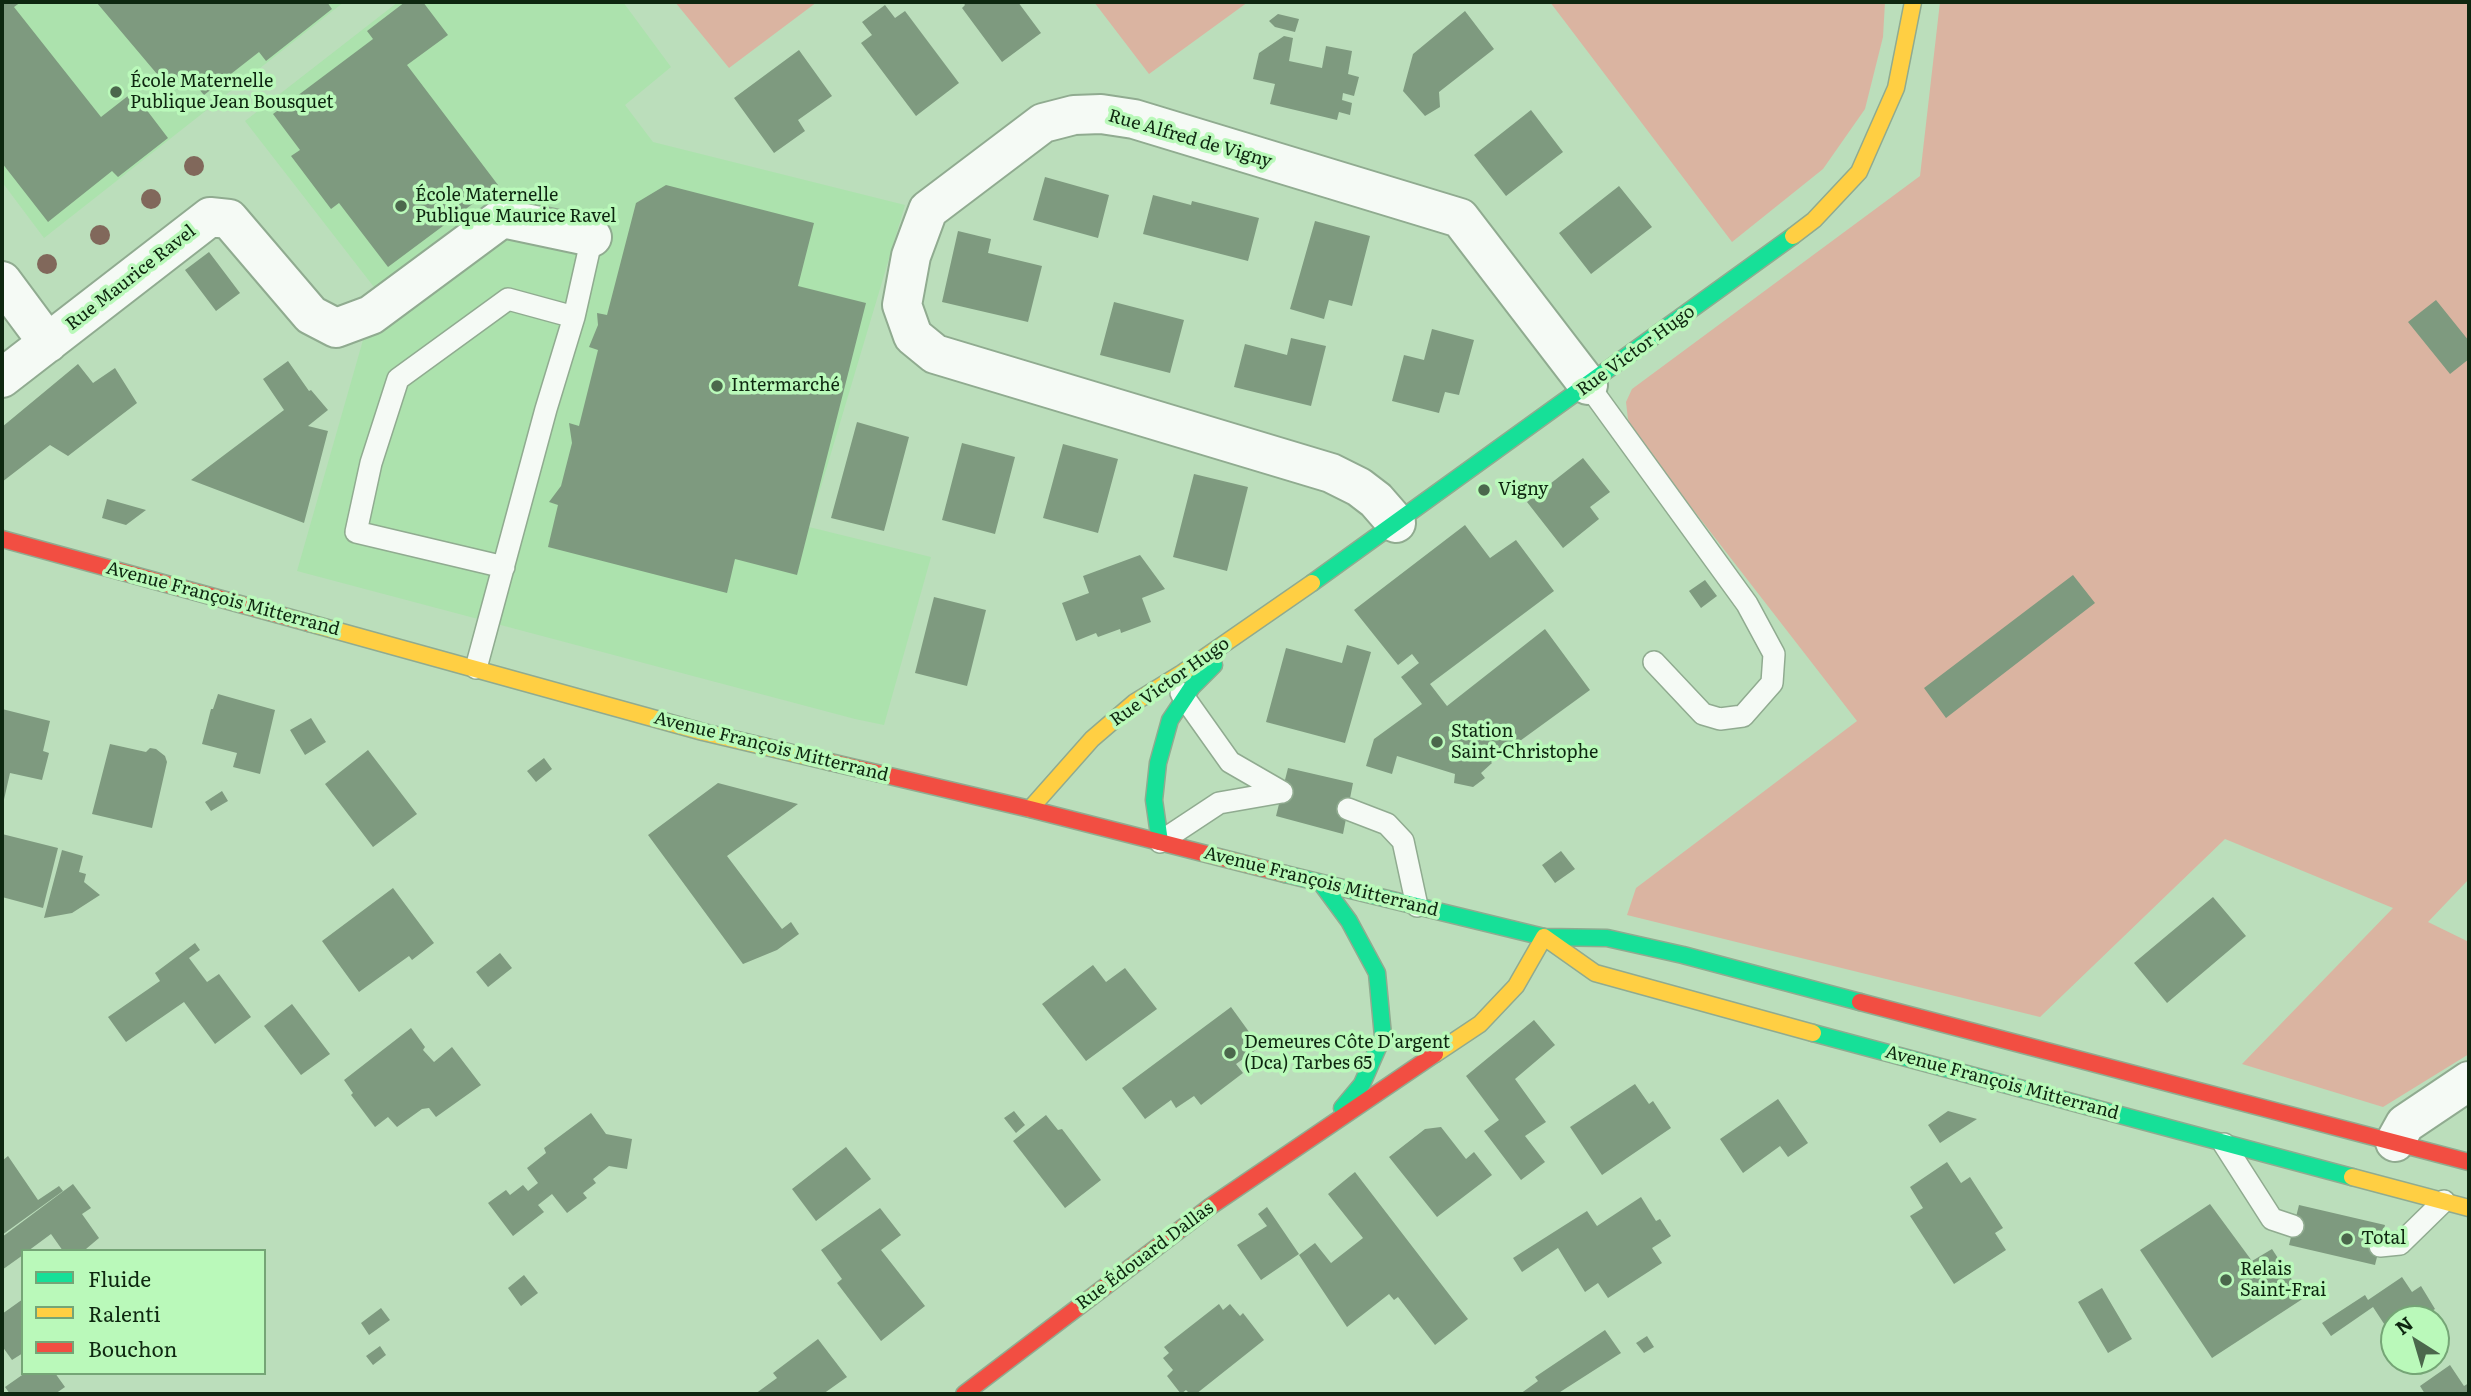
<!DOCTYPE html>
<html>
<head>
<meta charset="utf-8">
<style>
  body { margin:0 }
  #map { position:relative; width:2471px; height:1396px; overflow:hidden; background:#bbdebb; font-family:Literata,serif }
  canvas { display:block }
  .frame { position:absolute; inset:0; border:4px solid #0e2710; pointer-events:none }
  .legend { position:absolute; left:21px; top:1249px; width:245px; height:126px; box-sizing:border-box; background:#baf9ba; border:2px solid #75a576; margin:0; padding:9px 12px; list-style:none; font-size:21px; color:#0e2710 }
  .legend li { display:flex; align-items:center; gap:14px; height:35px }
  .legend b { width:35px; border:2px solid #75a576 }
  .north { position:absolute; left:2380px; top:1305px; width:70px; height:70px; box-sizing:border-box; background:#baf9ba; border:2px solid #75a576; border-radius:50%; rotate:323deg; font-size:19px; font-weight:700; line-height:28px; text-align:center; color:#0e2710 }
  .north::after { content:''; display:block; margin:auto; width:24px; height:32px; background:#4b674c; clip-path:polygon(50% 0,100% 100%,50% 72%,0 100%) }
</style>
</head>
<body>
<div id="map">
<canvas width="2471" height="1396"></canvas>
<div class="frame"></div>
<ul class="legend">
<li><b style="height:9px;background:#16e098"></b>Fluide</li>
<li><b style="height:9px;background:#ffcf43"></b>Ralenti</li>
<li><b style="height:9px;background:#f24e42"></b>Bouchon</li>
</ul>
<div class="north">N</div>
</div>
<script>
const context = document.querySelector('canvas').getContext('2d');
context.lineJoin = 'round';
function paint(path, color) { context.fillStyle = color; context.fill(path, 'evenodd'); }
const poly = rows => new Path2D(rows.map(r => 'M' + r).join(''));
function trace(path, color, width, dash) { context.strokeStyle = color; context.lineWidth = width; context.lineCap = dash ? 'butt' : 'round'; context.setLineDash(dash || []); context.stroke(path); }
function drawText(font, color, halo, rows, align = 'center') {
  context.font = font + ' Literata,serif'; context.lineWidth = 7; context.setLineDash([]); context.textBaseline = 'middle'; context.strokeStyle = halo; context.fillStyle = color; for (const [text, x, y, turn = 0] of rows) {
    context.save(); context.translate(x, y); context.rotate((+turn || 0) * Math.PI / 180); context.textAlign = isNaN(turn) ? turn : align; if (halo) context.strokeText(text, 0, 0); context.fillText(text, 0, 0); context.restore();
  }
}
const built = poly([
  [2,2,344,2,44,238,2,182],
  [398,2,623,2,671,67,625,105,653,142,905,205,809,527,931,557,884,725,855,719,297,571,377,291,245,121]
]);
const green = poly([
  [675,2,817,2,729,68],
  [1094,2,1248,2,1149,74],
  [1550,2,1885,2,1883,37,1865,109,1823,169,1732,242],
  [1940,2,2469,2,2469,879,2428,922,2469,942,2469,1054,2383,1107,2242,1064,2393,908,2225,839,2040,1017,1627,915,1636,888,1857,721,1636,436,1628,419,1626,402,1632,389,1920,176]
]);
const building = poly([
  [2,2,21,2,14,7,101,117,133,92,168,138,118,177,112,171,48,222,2,163],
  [99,2,327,2,332,9,266,61,259,52,204,95,184,72,168,87,97,3],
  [405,2,423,2,448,35,407,65,498,185,388,267,339,203,331,209,291,156,300,150,273,114,373,39,367,31],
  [963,2,1018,2,1041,33,1002,62,962,8,965,5],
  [885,5,895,18,905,11,959,83,916,116,861,43,872,35,862,22],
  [1465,11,1494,49,1439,92,1440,107,1425,116,1403,91,1413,54],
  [1278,14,1299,19,1295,32,1275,27,1269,21],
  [1284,36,1293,38,1289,61,1322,68,1326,46,1352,51,1348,74,1359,77,1354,96,1343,93,1342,100,1352,103,1350,115,1339,112,1337,120,1270,104,1275,84,1253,79,1259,53],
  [799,50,832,96,798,120,805,131,774,153,734,98],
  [1531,110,1563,152,1506,196,1474,155],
  [1045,177,1109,195,1098,238,1033,220],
  [666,185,814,223,798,286,866,303,797,575,735,559,727,593,548,547,558,505,549,502,561,486,572,443,569,423,579,426,598,350,589,347,598,325,597,313,607,315,636,203],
  [1619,186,1652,227,1591,274,1559,233],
  [1153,195,1191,205,1192,201,1259,218,1248,261,1143,234],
  [1315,221,1370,236,1352,306,1329,300,1324,319,1290,309],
  [958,231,991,239,988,253,1042,266,1028,322,942,302],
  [209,252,240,293,216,311,185,270],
  [2436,300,2469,341,2469,359,2450,374,2408,322],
  [1114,302,1184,320,1170,373,1100,355],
  [1432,329,1474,340,1459,395,1445,392,1439,413,1392,401,1404,355,1424,360],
  [1291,338,1326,346,1311,406,1234,387,1245,344,1287,355],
  [288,361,309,391,311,390,328,410,308,426,328,431,304,523,191,480,284,410,263,379],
  [78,364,93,383,115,368,137,403,68,456,50,445,2,482,2,427],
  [857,422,909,437,884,531,831,518],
  [962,443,1015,457,995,534,942,520],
  [1063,444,1118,459,1098,533,1043,518],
  [1583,458,1610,492,1590,507,1599,519,1563,548,1527,502],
  [1194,474,1248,487,1227,571,1173,557],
  [107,499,146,510,126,525,102,518],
  [1465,525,1490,558,1516,540,1554,591,1430,684,1447,706,1545,629,1590,690,1491,762,1492,763,1481,773,1485,778,1473,787,1454,783,1455,774,1397,756,1392,774,1366,766,1374,739,1422,704,1401,677,1419,663,1412,654,1398,665,1354,610],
  [1140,555,1165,589,1142,598,1151,622,1121,633,1120,629,1098,637,1096,633,1076,641,1062,603,1089,593,1083,576],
  [2073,575,2095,603,1946,718,1924,688],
  [1705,580,1717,596,1701,608,1689,591],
  [934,597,986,610,967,686,915,673],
  [1347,645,1371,652,1345,743,1266,722,1286,648,1342,663],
  [218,694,275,710,260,774,233,767,237,753,202,744,211,709,213,709],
  [2,709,50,721,43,751,49,753,42,780,10,773,3,804],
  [311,718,326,742,305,755,290,730],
  [110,744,146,752,150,748,156,749,165,756,167,762,152,828,92,814],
  [368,750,417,814,373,847,325,784],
  [544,758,552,769,536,782,527,771],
  [1288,768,1353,783,1343,834,1276,816],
  [718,783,798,804,727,856,782,929,791,922,799,934,777,950,743,964,648,835],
  [222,791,228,801,211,811,205,802],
  [2,834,58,848,43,908,2,897],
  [62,850,83,856,79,872,86,874,84,882,100,895,72,913,44,918],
  [1561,851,1575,869,1555,883,1542,865],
  [393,888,434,943,412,960,409,956,359,992,322,941],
  [2213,897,2246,936,2167,1003,2134,963],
  [195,943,200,950,189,958,207,982,219,974,251,1017,215,1044,184,1002,126,1042,108,1017,160,981,155,973],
  [500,953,512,968,488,987,476,972],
  [1093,965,1106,982,1125,968,1157,1009,1086,1061,1042,1004],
  [292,1004,330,1054,301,1075,264,1026],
  [1231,1007,1260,1047,1236,1064,1243,1073,1201,1105,1194,1096,1176,1108,1171,1100,1145,1119,1122,1088],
  [1534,1020,1555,1045,1515,1079,1546,1122,1525,1136,1545,1162,1521,1180,1484,1131,1499,1120,1466,1076],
  [411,1028,425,1047,423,1050,434,1062,452,1047,481,1085,436,1117,429,1108,422,1109,397,1127,388,1117,375,1127,351,1095,353,1093,344,1080],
  [1635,1084,1649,1104,1653,1101,1671,1128,1602,1175,1570,1127],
  [1778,1099,1808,1143,1788,1157,1780,1146,1743,1173,1720,1139],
  [1014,1111,1025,1125,1016,1133,1004,1118],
  [1948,1111,1977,1119,1940,1143,1928,1125],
  [591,1113,606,1134,632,1139,627,1169,609,1166,593,1179,596,1183,583,1193,587,1198,567,1213,552,1194,538,1205,544,1212,513,1236,488,1203,506,1190,510,1195,523,1185,528,1191,538,1183,527,1168,546,1153,544,1148],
  [1046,1115,1058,1130,1062,1129,1101,1180,1065,1208,1013,1141],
  [1441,1127,1466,1159,1474,1152,1492,1175,1437,1217,1389,1157,1425,1129],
  [846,1147,871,1179,816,1221,792,1189],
  [8,1156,38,1200,59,1186,63,1191,2,1235,2,1161],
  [1947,1162,1961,1183,1970,1177,2003,1228,1995,1233,2006,1250,1954,1284,1910,1216,1923,1208,1910,1187],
  [1355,1172,1468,1319,1435,1345,1398,1297,1394,1300,1389,1294,1347,1327,1299,1255,1315,1243,1331,1263,1363,1238,1328,1194],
  [73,1184,91,1208,82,1214,99,1238,86,1249,88,1251,63,1251,51,1234,28,1251,23,1251,23,1255,2,1270,2,1237],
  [1641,1197,1656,1221,1660,1219,1671,1236,1652,1248,1662,1263,1608,1298,1598,1283,1585,1292,1558,1248,1522,1272,1513,1258,1587,1211,1597,1226],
  [2210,1204,2252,1261,2272,1249,2304,1298,2212,1358,2140,1250],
  [2299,1205,2385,1225,2375,1265,2289,1245],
  [1267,1207,1299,1254,1261,1280,1237,1245,1267,1226,1258,1214],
  [880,1208,901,1235,881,1250,925,1306,881,1341,837,1283,842,1279,821,1250],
  [524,1275,538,1293,521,1306,508,1288],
  [2402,1277,2412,1292,2421,1286,2435,1309,2419,1319,2394,1319,2394,1335,2392,1336,2373,1307,2331,1336,2322,1323,2365,1295,2368,1300],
  [2102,1288,2132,1339,2108,1353,2078,1302],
  [23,1299,23,1353,12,1360,2,1346,2,1314],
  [1219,1304,1223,1310,1230,1304,1240,1316,1243,1313,1264,1340,1196,1394,1190,1394,1186,1390,1181,1394,1167,1376,1173,1370,1163,1358,1169,1353,1164,1347],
  [381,1308,390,1320,369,1335,361,1323],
  [1605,1330,1621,1353,1557,1394,1520,1394,1538,1381,1535,1377],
  [1647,1336,1654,1347,1644,1353,1636,1343],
  [818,1339,847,1377,823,1394,755,1394,777,1378,773,1373],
  [380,1346,386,1355,373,1365,366,1356],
  [2450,1365,2464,1386,2469,1383,2469,1394,2425,1394,2420,1386],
  [25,1373,55,1373,65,1387,55,1394,10,1394,5,1387]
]);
const lane = poly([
  [1588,385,1747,604,1774,654,1772,683,1743,716,1720,719,1703,714,1654,662],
  [504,567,356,532,371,463,398,379,508,299,574,317],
  [476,668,546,409,574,317,592,237],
  [1181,693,1230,762,1282,792],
  [1348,809,1387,824,1403,841,1417,906],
  [1160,842,1219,803,1282,792],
  [2224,1144,2272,1219,2293,1226],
  [2380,1246,2400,1244,2444,1201]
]);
const street = poly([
  [2,281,48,343],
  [2,378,210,217,229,219,311,315,336,328,371,315,502,218,592,237],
  [1396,523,1376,500,1359,487,1331,473,935,354,913,336,902,305,911,256,928,210,1043,123,1074,115,1101,114,1134,119,1460,218,1588,385],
  [2395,1142,2405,1124,2469,1081]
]);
const fast = poly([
  [1312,583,1793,236],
  [1160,842,1154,800,1158,763,1170,720,1192,687,1214,665],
  [1285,874,1544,937,1607,938,1683,955,1860,1002],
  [1321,883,1349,921,1377,973,1383,1036,1362,1084,1342,1108],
  [1813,1033,2352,1177]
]);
const slow = poly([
  [1793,236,1814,220,1859,172,1896,88,1913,2],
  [309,623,703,732,830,762],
  [1030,809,1092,739,1135,702,1182,673,1312,583],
  [1544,937,1595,973,1813,1033],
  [1435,1054,1480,1024,1516,986,1544,937],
  [2352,1177,2469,1208]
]);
const jam = poly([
  [2,539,309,623],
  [830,762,1030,809,1285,874],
  [1860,1002,2469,1162],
  [964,1394,1211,1206,1435,1054]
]);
const trees = [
  [194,166],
  [151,199],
  [100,235],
  [47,264]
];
const markers = [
  [116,92,7,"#4b674c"],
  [401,206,7,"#4b674c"],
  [717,386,7,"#4b674c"],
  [1484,490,7,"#4b674c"],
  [1437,742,7,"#4b674c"],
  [1230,1053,7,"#4b674c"],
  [2347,1239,7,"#4b674c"],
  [2226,1280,7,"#4b674c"]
];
const poiNames = [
  ["École Maternelle",130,82],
  ["Publique Jean Bousquet",130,103],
  ["École Maternelle",415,196],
  ["Publique Maurice Ravel",415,217],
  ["Intermarché",731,386],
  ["Vigny",1498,490],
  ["Station",1451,732],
  ["Saint-Christophe",1451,753],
  ["Demeures Côte D'argent",1244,1043],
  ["(Dca) Tarbes 65",1244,1064],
  ["Total",2361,1239],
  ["Relais",2240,1270],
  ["Saint-Frai",2240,1291]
];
const streetNames = [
  ["Rue Alfred de Vigny",1190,139,16],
  ["Rue Maurice Ravel",131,278,-38],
  ["Rue Victor Hugo",1636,351,-36],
  ["Avenue François Mitterrand",223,599,15],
  ["Rue Victor Hugo",1170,682,-35],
  ["Avenue François Mitterrand",771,747,14],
  ["Avenue François Mitterrand",1321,882,14],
  ["Avenue François Mitterrand",2002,1083,15],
  ["Rue Édouard Dallas",1145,1256,-37]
];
paint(built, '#ace2ad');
paint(green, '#dab4a1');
paint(building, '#7e9a7f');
trace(lane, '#90ab90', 24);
trace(street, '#90ab90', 42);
trace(fast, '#90ab90', 19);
trace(slow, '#90ab90', 19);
trace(jam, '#90ab90', 19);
trace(lane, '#f5faf5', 21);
trace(street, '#f5faf5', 38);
trace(fast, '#16e098', 16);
trace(slow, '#ffcf43', 16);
trace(jam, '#f24e42', 16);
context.fillStyle = '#81685b';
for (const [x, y] of trees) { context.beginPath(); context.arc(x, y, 10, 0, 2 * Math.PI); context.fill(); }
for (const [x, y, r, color] of markers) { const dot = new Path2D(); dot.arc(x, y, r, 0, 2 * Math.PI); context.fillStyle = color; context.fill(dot); trace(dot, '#baf9ba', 2.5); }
drawText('18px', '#0e2710', '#baf9ba', poiNames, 'left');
drawText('18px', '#0e2710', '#baf9ba', streetNames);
</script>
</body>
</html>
